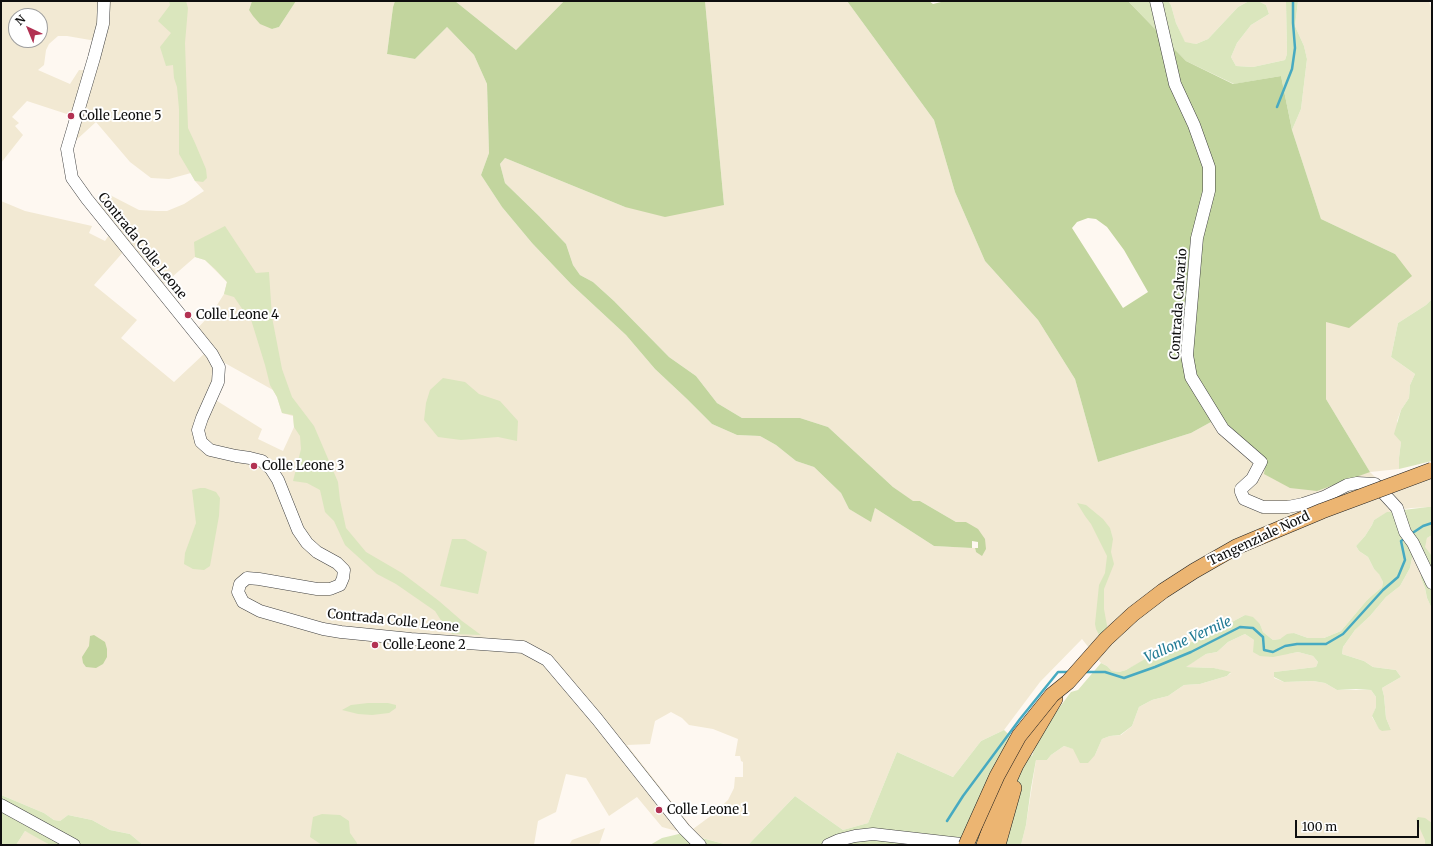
<!DOCTYPE html>
<html>
<head>
<meta charset="utf-8">
<style>
  body { margin:0 }
  #map { position:relative; width:1433px; height:846px; overflow:hidden; background:#fef8f1; font-family:Merriweather,serif }
  canvas { display:block }
  .frame { position:absolute; inset:0; border:2px solid #0e0e0e; pointer-events:none }
  .north { position:absolute; left:8px; top:8px; width:40px; height:40px; box-sizing:border-box; background:#fff; border:1px solid #9f9f9f; border-radius:50%; rotate:316deg; font-size:11px; font-weight:700; line-height:16px; text-align:center; color:#0e0e0e }
  .north::after { content:''; display:block; margin:auto; width:14px; height:18px; background:#b23253; clip-path:polygon(50% 0,100% 100%,50% 72%,0 100%) }
  .scale { position:absolute; left:1295px; top:820px; width:124px; height:18px; box-sizing:border-box; border:2px solid #0e0e0e; border-top:0; padding-left:5px; font-size:12px; line-height:14px; white-space:nowrap; color:#0e0e0e; -webkit-text-stroke:3px #fff; paint-order:stroke }
</style>
</head>
<body>
<div id="map">
<canvas width="1433" height="846"></canvas>
<div class="frame"></div>
<div class="north">N</div>
<div class="scale">100 m</div>
</div>
<script>
const context = document.querySelector('canvas').getContext('2d');
context.lineJoin = 'round';
function paint(path, color) { context.fillStyle = color; context.fill(path, 'evenodd'); }
const poly = rows => new Path2D(rows.map(r => 'M' + r).join(''));
function trace(path, color, width, dash) { context.strokeStyle = color; context.lineWidth = width; context.lineCap = dash ? 'butt' : 'round'; context.setLineDash(dash || []); context.stroke(path); }
function drawText(font, color, halo, rows, align = 'center') {
  context.font = font + ' Merriweather,serif'; context.lineWidth = 4; context.setLineDash([]); context.textBaseline = 'middle'; context.strokeStyle = halo; context.fillStyle = color; for (const [text, x, y, turn = 0] of rows) {
    context.save(); context.translate(x, y); context.rotate((+turn || 0) * Math.PI / 180); context.textAlign = isNaN(turn) ? turn : align; if (halo) context.strokeText(text, 0, 0); context.fillText(text, 0, 0); context.restore();
  }
}
const farmland = poly([
  [1,1,101,1,96,41,67,36,58,36,49,44,46,50,44,65,38,70,70,84,79,70,94,71,110,20,109,1,252,1,249,10,272,29,279,27,296,1,395,1,393,7,387,54,415,59,447,27,474,55,487,84,489,153,481,175,502,207,532,243,571,284,626,335,655,369,687,399,712,424,737,435,760,436,776,445,796,461,814,467,841,493,849,509,871,521,875,508,934,546,975,548,976,552,986,549,966,522,956,522,920,501,913,502,893,487,828,427,800,418,742,418,717,403,696,376,669,357,614,301,593,282,580,275,573,265,566,244,539,216,505,183,500,164,505,158,625,207,724,205,705,1,847,1,934,120,955,192,985,261,1038,320,1075,379,1098,462,1191,433,1220,417,1267,461,1370,472,1326,399,1326,321,1395,254,1321,219,1292,130,1301,109,1307,59,1304,46,1295,26,1298,1,1429,1,1432,11,1432,299,1426,305,1398,323,1391,357,1415,374,1410,385,1409,398,1401,410,1397,421,1401,442,1399,458,1399,469,1370,472,1390,492,1432,477,1432,507,1411,508,1388,512,1374,520,1372,525,1365,536,1356,546,1359,551,1368,557,1374,569,1379,573,1383,582,1382,587,1367,600,1341,631,1324,638,1308,638,1294,633,1280,639,1273,640,1263,632,1260,624,1245,615,1198,640,1169,649,1159,651,1145,660,1126,670,1119,672,1112,671,1107,666,1101,663,1082,639,1040,682,1004,730,981,741,953,777,897,752,868,823,843,830,795,796,748,845,728,845,662,827,637,797,609,816,586,778,566,774,556,812,538,821,534,845,143,845,130,834,110,830,92,820,68,815,60,821,54,820,44,813,1,795,1,201,25,211,92,226,89,233,105,241,111,232,125,250,94,285,137,320,121,338,174,382,205,353,191,335,212,313,224,294,227,282,205,260,195,257,164,284,98,202,108,194,139,210,157,211,167,211,184,204,204,191,195,181,191,173,169,179,151,178,130,162,96,122,73,143,79,118,27,101,12,117,19,123,15,126,23,135,1,163],
  [16,16,40,16,40,40,16,40],
  [223,362,273,390,277,397,282,413,293,416,294,427,283,451,258,439,262,429,214,399],
  [671,712,682,718,689,725,713,729,738,739,735,756,740,756,741,761,743,762,743,777,735,777,734,788,728,800,712,815,693,829,627,745,650,744,655,721],
  [455,1,564,1,516,50],
  [1168,1,1249,1,1238,7,1208,39,1196,44,1185,43,1176,23,1171,5],
  [1258,1,1286,1,1287,54,1285,60,1253,67,1236,66,1231,57,1237,43,1251,25,1269,14,1266,5],
  [1432,535,1432,556,1424,547,1427,538],
  [1413,553,1425,557,1421,578,1425,588,1427,598,1432,609,1432,845,1021,845,1026,825,1036,760,1047,760,1051,755,1064,746,1095,755,1102,739,1110,736,1121,735,1132,726,1139,707,1152,700,1168,696,1184,685,1200,684,1227,676,1231,673,1214,668,1185,667,1206,654,1217,652,1228,642,1245,634,1254,640,1287,654,1298,652,1313,656,1318,662,1316,667,1274,672,1274,678,1284,682,1313,681,1325,683,1337,690,1371,690,1376,697,1376,707,1372,717,1379,728,1391,730,1386,718,1384,696,1382,688,1401,677,1396,670,1373,667,1364,661,1342,654,1343,647,1355,630,1370,616,1386,597,1400,586,1410,568],
  [605,828,599,845,569,845,572,840],
  [25,831,34,835,50,845,16,845]
]);
const green = poly([
  [169,1,186,1,188,8,185,43,188,128,195,143,206,169,207,178,203,182,195,181,179,154,179,109,177,87,174,78,173,65,166,66,160,47,171,33,158,21,170,5],
  [1128,1,1168,1,1171,5,1176,23,1185,42,1196,44,1208,39,1238,7,1249,1,1258,1,1266,5,1269,14,1251,25,1237,43,1231,57,1236,66,1253,67,1285,60,1287,54,1286,1,1298,1,1295,26,1304,46,1307,59,1301,109,1292,130,1281,76,1234,84,1186,61],
  [225,226,256,273,269,272,272,317,282,369,292,397,314,426,338,482,340,500,346,528,366,552,402,573,439,601,462,621,481,635,452,634,444,625,435,611,396,584,377,574,345,545,334,521,325,512,320,490,307,483,293,481,301,449,300,436,294,427,293,415,282,413,277,397,270,385,265,365,249,313,243,310,234,297,224,294,227,282,215,269,205,260,195,257,194,242],
  [1432,299,1432,461,1399,469,1399,458,1401,442,1394,434,1401,410,1409,398,1410,385,1415,374,1391,357,1398,323,1426,305],
  [443,378,465,382,479,394,500,401,518,421,517,441,498,437,461,440,438,437,424,420,426,403,430,390],
  [200,488,205,488,216,492,220,498,219,516,210,566,204,570,193,569,184,564,185,553,196,523,192,490],
  [1077,503,1086,505,1103,519,1110,528,1113,539,1111,552,1114,564,1104,589,1104,609,1108,631,1100,637,1096,629,1095,624,1099,585,1105,573,1107,556,1091,524,1085,516],
  [1428,507,1432,507,1432,535,1427,538,1425,547,1432,556,1432,609,1427,598,1425,588,1421,578,1421,570,1413,553,1410,568,1400,586,1386,597,1370,616,1355,630,1343,647,1342,654,1364,661,1373,667,1396,670,1401,677,1382,688,1384,696,1386,718,1391,730,1382,731,1379,729,1372,716,1376,707,1376,697,1371,690,1356,689,1337,690,1325,683,1313,681,1284,682,1274,677,1274,672,1316,667,1318,662,1313,656,1298,652,1273,657,1260,656,1253,652,1254,640,1245,634,1228,642,1217,652,1206,654,1186,667,1214,668,1231,672,1227,676,1200,684,1184,685,1168,696,1152,700,1139,707,1132,726,1120,735,1110,736,1102,739,1095,755,1088,763,1080,763,1073,749,1064,746,1051,755,1047,760,1036,760,1031,788,1026,825,1021,845,748,845,795,796,843,830,868,823,897,752,953,777,981,741,1004,730,1032,756,1037,741,1059,708,1071,692,1078,690,1101,663,1107,666,1112,671,1119,672,1126,670,1159,651,1169,649,1198,640,1245,615,1253,617,1260,624,1263,632,1273,640,1280,639,1287,634,1294,633,1308,638,1324,638,1341,631,1367,600,1382,587,1383,582,1379,574,1374,569,1368,557,1359,551,1356,546,1365,536,1372,525,1374,520,1387,512],
  [452,539,465,539,487,552,478,594,440,586],
  [368,703,388,703,396,705,396,708,389,713,372,715,358,714,342,710,351,705],
  [1,795,44,813,54,820,60,821,68,815,92,820,110,830,130,834,143,845,50,845,25,831,16,845,1,845],
  [322,814,340,815,349,821,350,833,357,843,357,845,322,845,310,837,313,817],
  [1418,817,1425,818,1432,823,1432,845,1425,844,1425,840,1416,820],
  [683,833,728,845,650,845,662,838]
]);
const forest = poly([
  [252,1,296,1,279,27,272,29,260,24,253,16,249,10],
  [395,1,455,1,516,50,564,1,705,1,724,205,665,217,625,207,505,158,500,164,505,183,539,216,566,244,573,265,580,275,593,282,614,301,669,357,696,376,717,403,742,418,800,418,828,427,893,487,913,501,920,501,956,522,966,522,978,529,985,539,986,549,982,556,976,552,975,548,978,548,978,542,972,541,972,548,934,546,875,508,871,522,849,509,841,493,814,467,796,461,776,445,760,436,737,435,712,424,687,399,655,369,626,335,571,284,532,243,502,207,481,175,489,153,487,84,474,55,447,27,415,59,387,54,393,7],
  [847,1,929,1,933,4,945,1,1128,1,1186,61,1233,84,1281,76,1292,130,1321,219,1395,254,1412,276,1349,328,1326,322,1326,399,1370,472,1317,491,1290,488,1264,474,1266,461,1220,417,1191,433,1098,462,1075,379,1038,320,985,261,955,192,934,120],
  [1088,218,1096,219,1107,227,1124,250,1148,292,1123,308,1072,228,1077,222],
  [94,635,105,642,107,649,107,657,103,664,96,668,86,667,83,663,82,657,89,646,90,636]
]);
const stream = poly([
  [1277,107,1292,69,1295,48,1293,23,1293,1],
  [1411,534,1423,526,1432,523],
  [1083,672,1105,672,1124,678,1155,667,1191,652,1240,627,1253,628,1263,637,1264,650,1273,652,1285,646,1297,644,1326,644,1343,634,1383,590,1398,577,1405,560,1401,541,1406,538],
  [947,821,963,796,1020,719,1058,672,1070,672]
]);
const minor = poly([
  [104,1,103,24,94,58,67,149,72,178,87,199,212,354,219,367,218,382,202,418,198,430,201,442,210,450,236,456,250,458,262,461,271,469,278,480,298,530,307,543,317,552,337,563,344,570,343,578,340,585,330,589,317,589,259,579,247,578,240,584,238,592,243,602,260,611,323,629,341,632,411,639,523,647,547,660,597,719,684,829,700,845],
  [1156,1,1175,84,1194,125,1209,167,1209,191,1197,238,1187,355,1191,377,1223,429,1261,462,1252,479,1241,489,1241,492,1244,499,1263,507,1288,507,1303,504,1324,497,1347,485,1357,483,1375,484,1397,508,1405,532,1413,543,1432,583],
  [1,805,74,845],
  [828,845,839,840,855,836,873,834,970,845]
]);
const major = poly([
  [984,845,999,803,1016,765,1055,699],
  [998,845,1014,788]
]);
const majorBridge = poly([
  [966,845,997,776,1019,736,1052,695,1068,682,1106,639,1133,614,1163,591,1194,571,1236,547,1322,511,1432,470]
]);
const markers = [
  [71,116,4,"#b23253"],
  [188,315,4,"#b23253"],
  [254,466,4,"#b23253"],
  [375,645,4,"#b23253"],
  [659,810,4,"#b23253"]
];
const poiNames = [
  ["Colle Leone 5",79,116],
  ["Colle Leone 4",196,315],
  ["Colle Leone 3",262,466],
  ["Colle Leone 2",383,645],
  ["Colle Leone 1",667,810]
];
const streetNames = [
  ["Contrada Colle Leone",142,246,51],
  ["Contrada Calvario",1179,304,-86],
  ["Tangenziale Nord",1259,539,-25],
  ["Contrada Colle Leone",393,621,6]
];
const waterNames = [
  ["Vallone Vernile",1188,640,-24]
];
paint(farmland, '#f2e9d3');
paint(green, '#dae6bd');
paint(forest, '#c2d59e');
trace(stream, '#47aac1', 2.5);
trace(minor, '#414141', 13);
trace(major, '#1f1f1f', 16);
trace(minor, '#fff', 12);
trace(major, '#ecb572', 15);
trace(majorBridge, '#1f1f1f', 16, []);
trace(majorBridge, '#ecb572', 15);
for (const [x, y, r, color] of markers) { const dot = new Path2D(); dot.arc(x, y, r, 0, 2 * Math.PI); context.fillStyle = color; context.fill(dot); trace(dot, '#fff', 1.5); }
drawText('13px', '#0e0e0e', '#fff', poiNames, 'left');
drawText('13px', '#0e0e0e', '#fff', streetNames);
drawText('italic 14px', '#227b95', '#fff', waterNames);
</script>
</body>
</html>
